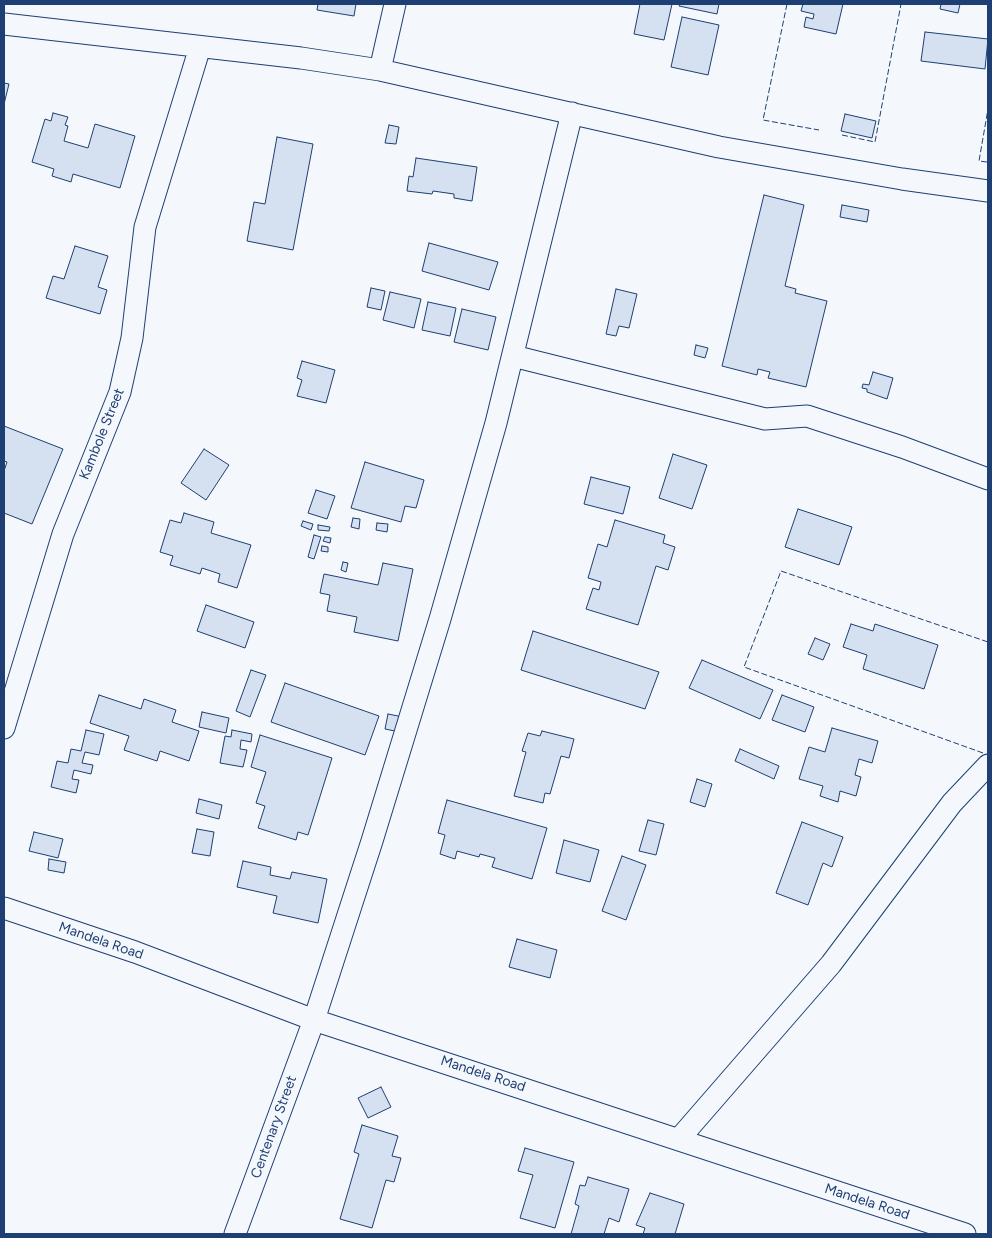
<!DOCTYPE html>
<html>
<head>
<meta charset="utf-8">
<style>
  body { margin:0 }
  #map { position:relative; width:992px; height:1238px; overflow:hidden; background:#f4f7fb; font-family:Figtree,sans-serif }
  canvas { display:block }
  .frame { position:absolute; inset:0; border:5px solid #1d3f73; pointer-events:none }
</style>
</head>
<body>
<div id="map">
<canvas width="992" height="1238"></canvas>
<div class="frame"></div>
</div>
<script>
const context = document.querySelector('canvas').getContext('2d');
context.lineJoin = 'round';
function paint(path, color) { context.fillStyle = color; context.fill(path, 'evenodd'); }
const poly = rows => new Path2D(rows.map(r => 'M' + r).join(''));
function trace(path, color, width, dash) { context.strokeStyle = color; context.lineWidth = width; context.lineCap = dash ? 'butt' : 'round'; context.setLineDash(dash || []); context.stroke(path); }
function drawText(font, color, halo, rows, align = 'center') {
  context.font = font + ' Figtree,sans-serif'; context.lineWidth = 4; context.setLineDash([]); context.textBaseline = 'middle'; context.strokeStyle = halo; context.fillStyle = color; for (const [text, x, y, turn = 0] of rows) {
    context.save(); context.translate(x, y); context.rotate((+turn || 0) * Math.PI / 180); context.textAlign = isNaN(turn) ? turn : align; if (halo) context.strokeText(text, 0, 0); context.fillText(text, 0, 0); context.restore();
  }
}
const building = poly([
  [318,4,356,4,354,16,317,10,318,4],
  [640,4,672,4,664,40,634,34,640,4],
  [680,4,719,4,717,14,679,6,680,4],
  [803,4,843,4,836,34,804,27,806,17,813,19,814,14,801,11,803,4],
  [941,4,960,4,958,13,940,9,941,4],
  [682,17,719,25,708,75,671,67,682,17],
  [925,32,988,39,985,69,921,61,925,32],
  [4,83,9,84,4,104,4,83],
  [53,113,68,117,65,125,68,126,64,141,88,148,95,124,135,136,120,188,73,174,71,182,52,176,54,169,32,162,45,119,51,121,53,113],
  [845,114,876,121,872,138,841,131,845,114],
  [389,125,399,127,396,144,385,143,389,125],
  [277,137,313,144,293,250,247,241,254,202,265,204,277,137],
  [416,158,477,167,472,201,454,198,454,194,433,191,432,194,407,191,409,176,413,177,416,158],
  [764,195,804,205,785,286,796,289,795,293,827,301,806,387,768,378,770,372,758,369,757,375,722,366,764,195],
  [842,205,869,210,867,222,840,217,842,205],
  [429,243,498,262,489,290,422,271,429,243],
  [75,246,108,256,98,287,107,290,100,314,46,298,53,276,64,279,75,246],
  [371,288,385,291,381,310,367,307,371,288],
  [616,289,637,294,629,328,619,326,616,336,606,334,616,289],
  [390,292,421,299,414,328,383,320,390,292],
  [428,302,456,308,450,336,422,330,428,302],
  [462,309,496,317,488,350,454,342,462,309],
  [696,345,708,348,705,358,694,355,696,345],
  [302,361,335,370,326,403,297,396,302,380,297,378,302,361],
  [873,372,893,378,887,399,867,392,867,389,862,388,863,384,869,385,873,372],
  [4,426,63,449,32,524,4,513,4,471,7,462,4,461,4,426],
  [204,449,229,465,206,500,181,483,204,449],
  [673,454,707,465,692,509,659,498,673,454],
  [365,462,424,480,416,508,405,506,401,522,351,508,365,462],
  [591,477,630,487,623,514,584,504,591,477],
  [316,490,335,496,327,519,308,513,316,490],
  [798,509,852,527,839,565,785,547,798,509],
  [184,513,214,522,211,533,251,545,237,588,218,582,220,574,202,568,200,574,170,565,173,556,160,552,170,520,181,523,184,513],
  [353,518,360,519,359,529,351,527,353,518],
  [615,520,665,535,663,543,675,547,668,570,656,566,638,625,586,609,593,588,599,590,601,582,588,578,598,544,607,547,615,520],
  [303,521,313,524,311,530,301,526,303,521],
  [377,523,388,524,387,532,376,530,377,523],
  [318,525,330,527,329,531,318,530,318,525],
  [314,535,321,537,314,559,308,557,314,535],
  [325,537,331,538,330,543,323,541,325,537],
  [322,546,328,547,328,552,321,551,322,546],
  [343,562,348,563,346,572,341,570,343,562],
  [383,563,413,569,398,641,354,632,357,617,327,611,330,595,320,593,324,574,378,585,383,563],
  [206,605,254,622,245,648,197,631,206,605],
  [851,624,873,631,875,624,938,645,924,689,863,669,867,655,843,647,851,624],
  [533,631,659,672,645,709,521,670,533,631],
  [815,638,830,644,823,660,808,654,815,638],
  [702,660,773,690,760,719,689,688,702,660],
  [251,670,266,675,250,717,236,711,251,670],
  [285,683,379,716,365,755,271,722,285,683],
  [99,695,141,709,144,699,176,710,172,722,199,731,189,761,160,751,157,761,124,750,129,736,90,723,99,695],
  [782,695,814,707,805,732,772,720,782,695],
  [202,712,229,718,226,733,199,727,202,712],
  [388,714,403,717,400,732,385,729,388,714],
  [832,728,878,741,872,763,859,759,855,775,861,777,856,796,840,791,838,802,820,796,823,786,799,779,809,747,825,752,832,728],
  [86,730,104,734,99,755,85,752,82,763,93,765,91,774,74,770,72,779,79,780,76,793,51,787,57,761,68,763,71,749,81,751,86,730],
  [232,730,252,734,251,742,241,740,240,749,247,750,243,767,220,763,225,736,231,737,232,730],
  [542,731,574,739,569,758,561,756,550,794,545,793,543,803,514,796,526,752,522,751,528,733,540,736,542,731],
  [260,735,332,758,308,835,298,832,296,840,258,828,265,806,256,803,266,772,251,767,260,735],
  [740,749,779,766,774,779,735,761,740,749],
  [697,779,712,784,705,807,690,802,697,779],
  [199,799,222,805,219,819,196,813,199,799],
  [447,800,547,828,532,879,492,867,495,858,480,854,479,857,457,851,455,859,440,854,445,835,438,833,447,800],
  [648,820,664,824,656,855,639,851,648,820],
  [802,822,843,837,832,867,823,863,808,905,776,893,802,822],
  [197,829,214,832,210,856,192,853,197,829],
  [34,832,63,839,58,858,29,851,34,832],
  [564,840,599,850,590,882,556,873,564,840],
  [622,856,646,865,626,920,602,911,622,856],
  [49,859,66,862,64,873,48,870,49,859],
  [243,861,271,867,270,875,290,879,292,872,327,879,318,923,273,913,277,896,237,887,243,861],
  [517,939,557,950,550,978,509,967,517,939],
  [381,1087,391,1107,368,1118,358,1098,381,1087],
  [362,1125,398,1136,392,1156,401,1158,394,1182,386,1180,372,1228,340,1219,359,1154,354,1152,362,1125],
  [525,1148,574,1162,555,1228,520,1218,533,1175,518,1171,525,1148],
  [588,1177,629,1189,619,1222,609,1218,604,1234,571,1234,579,1206,575,1204,580,1185,585,1186,588,1177],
  [650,1193,684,1204,675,1234,643,1234,645,1228,636,1225,650,1193]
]);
const street = poly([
  [4,24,301,58,380,70,719,147,902,179,988,191],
  [380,70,395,4],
  [513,356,765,419,807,416,902,447,988,479],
  [4,728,63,534,120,392,132,338,145,227,200,47],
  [4,908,135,952,314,1020,965,1234],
  [679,1139,831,964,952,803,988,765],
  [235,1234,314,1020,372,841,440,619,496,423,572,113]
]);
const fence = poly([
  [787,4,763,120,819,130],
  [842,135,875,142,901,4],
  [987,162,979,161,988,109],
  [983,753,744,667,781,571,988,642]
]);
const streetNames = [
  ["Kambole Street",102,434,-68],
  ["Mandela Road",101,941,19],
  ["Mandela Road",483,1074,18],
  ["Centenary Street",274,1127,-70],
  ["Mandela Road",867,1202,18]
];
paint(building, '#d5e0f0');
trace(building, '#1d3f73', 1);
trace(street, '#1d3f73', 23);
trace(street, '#f4f7fb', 21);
trace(fence, '#1d3f73', 1, [6, 2.5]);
drawText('14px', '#1d3f73', '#f4f7fb', streetNames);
</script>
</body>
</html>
